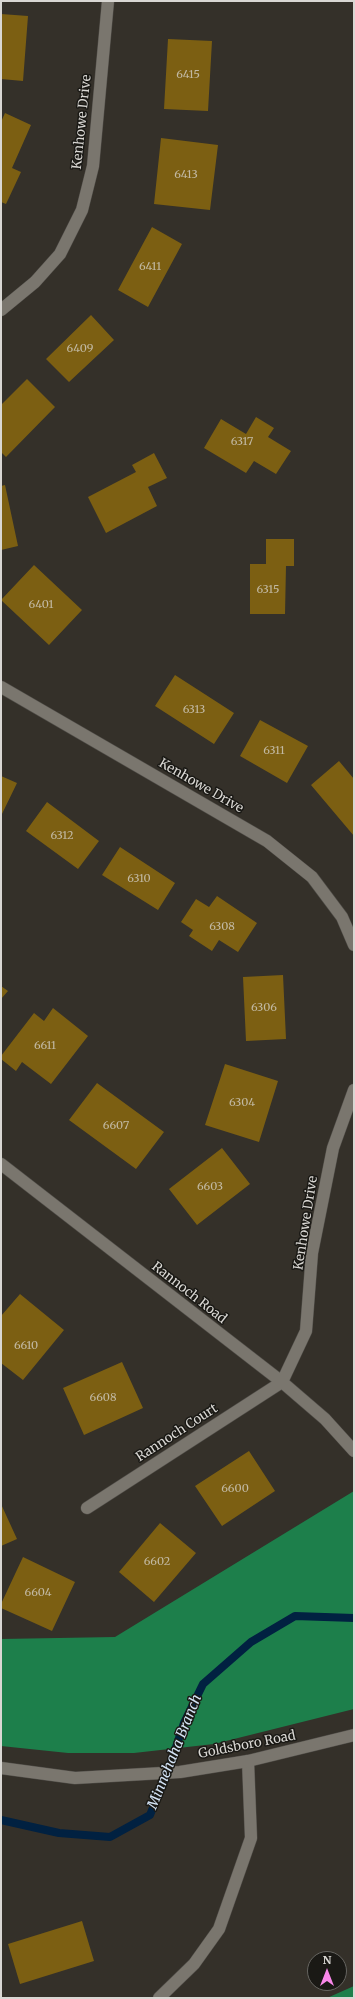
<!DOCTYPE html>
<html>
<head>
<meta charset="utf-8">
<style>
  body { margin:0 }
  #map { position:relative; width:355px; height:1999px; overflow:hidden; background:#343029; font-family:Merriweather,serif }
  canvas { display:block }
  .frame { position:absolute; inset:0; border:2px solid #d9d7d3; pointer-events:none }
  .north { position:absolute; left:307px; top:1951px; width:40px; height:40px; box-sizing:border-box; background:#1a1915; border:1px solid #666561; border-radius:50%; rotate:0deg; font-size:11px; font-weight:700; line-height:16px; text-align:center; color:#d9d7d3 }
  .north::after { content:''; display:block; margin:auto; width:14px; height:18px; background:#f987e9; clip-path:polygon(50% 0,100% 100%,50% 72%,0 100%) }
</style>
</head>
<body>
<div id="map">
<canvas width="355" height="1999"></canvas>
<div class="frame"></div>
<div class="north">N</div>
</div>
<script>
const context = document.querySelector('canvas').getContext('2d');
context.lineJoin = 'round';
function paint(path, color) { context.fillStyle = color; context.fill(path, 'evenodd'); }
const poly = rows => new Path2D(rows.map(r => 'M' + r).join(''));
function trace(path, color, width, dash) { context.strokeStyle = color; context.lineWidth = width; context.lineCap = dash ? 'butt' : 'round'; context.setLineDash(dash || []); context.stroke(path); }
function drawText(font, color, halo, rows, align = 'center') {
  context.font = font + ' Merriweather,serif'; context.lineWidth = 3; context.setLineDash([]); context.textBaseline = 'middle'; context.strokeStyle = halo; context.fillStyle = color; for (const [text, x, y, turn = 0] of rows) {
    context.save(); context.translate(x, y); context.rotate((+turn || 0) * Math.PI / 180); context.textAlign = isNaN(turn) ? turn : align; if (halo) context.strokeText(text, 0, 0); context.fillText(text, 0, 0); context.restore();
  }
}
const forest = poly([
  [354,1491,354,1709,214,1744,134,1753,68,1753,1,1746,1,1639,115,1637],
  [354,1986,354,1998,327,1998]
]);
const stream = poly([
  [1,1820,59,1833,110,1837,150,1815,168,1771,184,1723,203,1684,251,1642,295,1616,354,1618]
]);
const building = poly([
  [1,14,28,16,23,81,1,79],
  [168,39,212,41,208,111,164,109],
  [5,113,31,125,12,168,21,172,6,204,1,202,1,122],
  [161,138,218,145,210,210,154,204],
  [152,227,182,244,148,307,118,290],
  [91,315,114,340,69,382,46,359],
  [27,379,55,407,6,457,1,452,1,405],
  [256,417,274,428,268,437,291,451,276,474,254,461,246,473,204,448,221,419,246,434],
  [154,453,167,478,148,487,157,506,106,533,88,497,136,472,132,465],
  [5,485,18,546,1,550,1,486],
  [266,539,294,539,294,566,286,566,285,614,250,614,250,564,266,564],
  [34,565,82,610,49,645,1,600],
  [175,675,234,713,214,744,155,706],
  [260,720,308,746,287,783,240,756],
  [339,761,354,779,354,836,311,785],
  [1,776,17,783,1,816],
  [47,802,99,841,78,869,26,831],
  [120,847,175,883,158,910,102,875],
  [217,896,257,923,238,952,219,940,212,951,189,936,193,930,181,922,196,899,209,907],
  [283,975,286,1039,246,1041,243,977],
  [1,986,8,991,1,999],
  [53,1008,88,1036,51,1084,22,1062,16,1071,1,1059,1,1056,34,1013,44,1021],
  [225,1064,278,1081,259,1142,205,1125],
  [97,1083,164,1132,136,1169,69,1120],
  [222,1148,250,1184,197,1225,169,1189],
  [20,1294,64,1330,23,1380,1,1363,1,1316],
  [122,1362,143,1408,84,1435,63,1388],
  [249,1451,275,1491,222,1526,195,1486],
  [1,1504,17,1539,1,1546],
  [160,1523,196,1553,154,1602,119,1572],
  [23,1557,75,1582,52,1631,1,1608,1,1604],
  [82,1921,94,1961,20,1984,8,1944]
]);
const street = poly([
  [1,310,35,282,60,254,82,210,93,166,108,1],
  [1,687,267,841,312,877,342,917,354,945],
  [1,1164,282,1382,325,1419,354,1451],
  [87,1508,282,1382,306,1331,312,1253,333,1148,354,1090],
  [159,1998,194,1964,219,1929,251,1838,248,1761]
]);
const secondary = poly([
  [1,1768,75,1778,180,1772,248,1761,354,1735]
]);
const numberNames = [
  ["6415",188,75],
  ["6413",186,175],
  ["6411",150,267],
  ["6409",80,349],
  ["6317",242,442],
  ["6315",268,590],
  ["6401",41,605],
  ["6313",194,710],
  ["6311",274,751],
  ["6312",62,836],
  ["6310",139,879],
  ["6308",222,927],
  ["6306",264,1008],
  ["6611",45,1046],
  ["6304",242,1103],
  ["6607",116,1126],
  ["6603",210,1187],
  ["6610",26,1346],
  ["6608",103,1398],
  ["6600",235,1489],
  ["6602",157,1562],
  ["6604",38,1593]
];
const streetNames = [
  ["Kenhowe Drive",82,122,-84],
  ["Kenhowe Drive",201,786,30],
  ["Kenhowe Drive",306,1223,-81],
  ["Rannoch Road",189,1293,38],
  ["Rannoch Court",177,1433,-33],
  ["Goldsboro Road",247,1745,-11]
];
const waterNames = [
  ["Minnehaha Branch",175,1752,-68]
];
paint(forest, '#1d7f4b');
trace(stream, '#012141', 8);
paint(building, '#7c5f12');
trace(street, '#504d48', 13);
trace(secondary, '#504d48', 13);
trace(street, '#7a766e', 12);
trace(secondary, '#7a766e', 12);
drawText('11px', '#c2b9a3', null, numberNames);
drawText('13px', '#d9d7d3', '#1a1915', streetNames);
drawText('italic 14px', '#d4e4f6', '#1a1915', waterNames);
</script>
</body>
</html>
